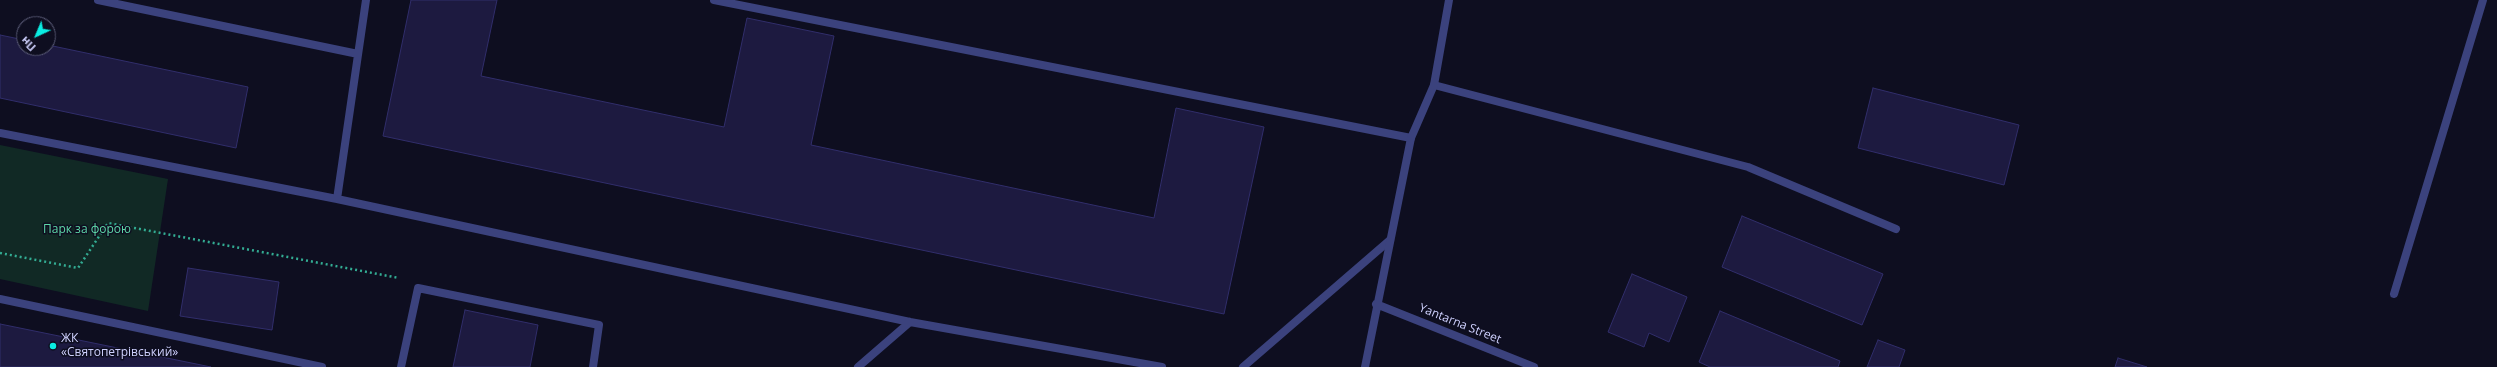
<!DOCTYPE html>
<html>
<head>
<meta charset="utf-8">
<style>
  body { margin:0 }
  #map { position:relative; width:2497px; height:367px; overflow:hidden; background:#0e0e20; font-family:"Open Sans",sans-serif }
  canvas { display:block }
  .north { position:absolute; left:16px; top:16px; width:40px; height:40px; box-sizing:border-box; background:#0e0e20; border:1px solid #5b5c78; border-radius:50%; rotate:224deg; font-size:11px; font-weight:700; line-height:16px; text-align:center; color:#ced0fd }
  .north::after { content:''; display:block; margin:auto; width:14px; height:18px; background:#0aede3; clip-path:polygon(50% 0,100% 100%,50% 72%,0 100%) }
</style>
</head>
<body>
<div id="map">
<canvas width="2497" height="367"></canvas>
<div class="north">Пн</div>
</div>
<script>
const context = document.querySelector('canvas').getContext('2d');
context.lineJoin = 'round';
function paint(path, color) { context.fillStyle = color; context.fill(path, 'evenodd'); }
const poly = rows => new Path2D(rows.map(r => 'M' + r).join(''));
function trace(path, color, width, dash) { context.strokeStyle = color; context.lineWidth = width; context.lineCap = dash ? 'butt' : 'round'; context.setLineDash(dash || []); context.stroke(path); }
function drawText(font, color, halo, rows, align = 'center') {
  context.font = font + ' "Open Sans",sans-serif'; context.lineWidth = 3; context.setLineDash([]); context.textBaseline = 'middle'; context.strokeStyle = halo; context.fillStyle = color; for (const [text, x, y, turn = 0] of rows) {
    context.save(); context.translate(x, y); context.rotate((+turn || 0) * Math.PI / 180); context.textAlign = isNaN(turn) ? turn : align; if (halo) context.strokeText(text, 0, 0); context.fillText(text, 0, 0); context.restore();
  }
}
const green = poly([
  [0,145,168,179,148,311,0,279]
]);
const building = poly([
  [411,0,497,0,481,76,724,127,747,18,834,36,811,145,1154,218,1176,108,1264,127,1224,314,383,136,411,0],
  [0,35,24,40,24,48,48,48,48,45,248,87,236,148,0,98,0,35],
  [1873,88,2019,125,2004,185,1858,148,1873,88],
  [1742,216,1883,274,1862,325,1722,267,1742,216],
  [188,268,279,282,272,330,180,316,188,268],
  [1632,274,1687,297,1669,342,1649,333,1644,347,1608,332,1632,274],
  [465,310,538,325,530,367,453,367,465,310],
  [1720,311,1840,361,1838,367,1710,367,1699,362,1720,311],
  [0,324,211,367,0,367,0,324],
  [1878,340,1905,350,1899,367,1867,367,1878,340],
  [2118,358,2147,367,2115,367,2118,358]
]);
const path = poly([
  [0,253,78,268,108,223,399,278]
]);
const service = poly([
  [98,0,358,54],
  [366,0,337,199,910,322,1162,367],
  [714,0,1411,138],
  [1434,85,1748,167,1896,229],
  [0,133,337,199],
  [2394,294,2483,0],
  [0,299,322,367],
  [401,367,418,288,599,325,593,367],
  [858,367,910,322],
  [1243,367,1390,240]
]);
const minor = poly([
  [1376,304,1534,367],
  [1365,367,1411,138,1434,85,1449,0]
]);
const markers = [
  [53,346,4,"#0aede3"]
];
const parkNames = [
  ["Парк за форою",87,230]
];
const streetNames = [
  ["Yantarna Street",1460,324,22]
];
const poiNames = [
  ["ЖК",61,339],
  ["«Святопетрівський»",61,353]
];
paint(green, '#112925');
paint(building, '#1d1a40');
trace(building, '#312e6b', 1);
trace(path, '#33ac93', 2.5, [2, 3]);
trace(service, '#3b427d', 8);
trace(minor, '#3b427d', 8);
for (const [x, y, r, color] of markers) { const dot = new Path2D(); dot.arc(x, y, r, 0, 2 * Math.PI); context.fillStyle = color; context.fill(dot); trace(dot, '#0e0e20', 1.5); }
drawText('12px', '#5ed9a9', '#0e0e20', parkNames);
drawText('12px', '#ced0fd', '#0e0e20', streetNames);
drawText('12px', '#ced0fd', '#0e0e20', poiNames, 'left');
</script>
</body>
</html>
